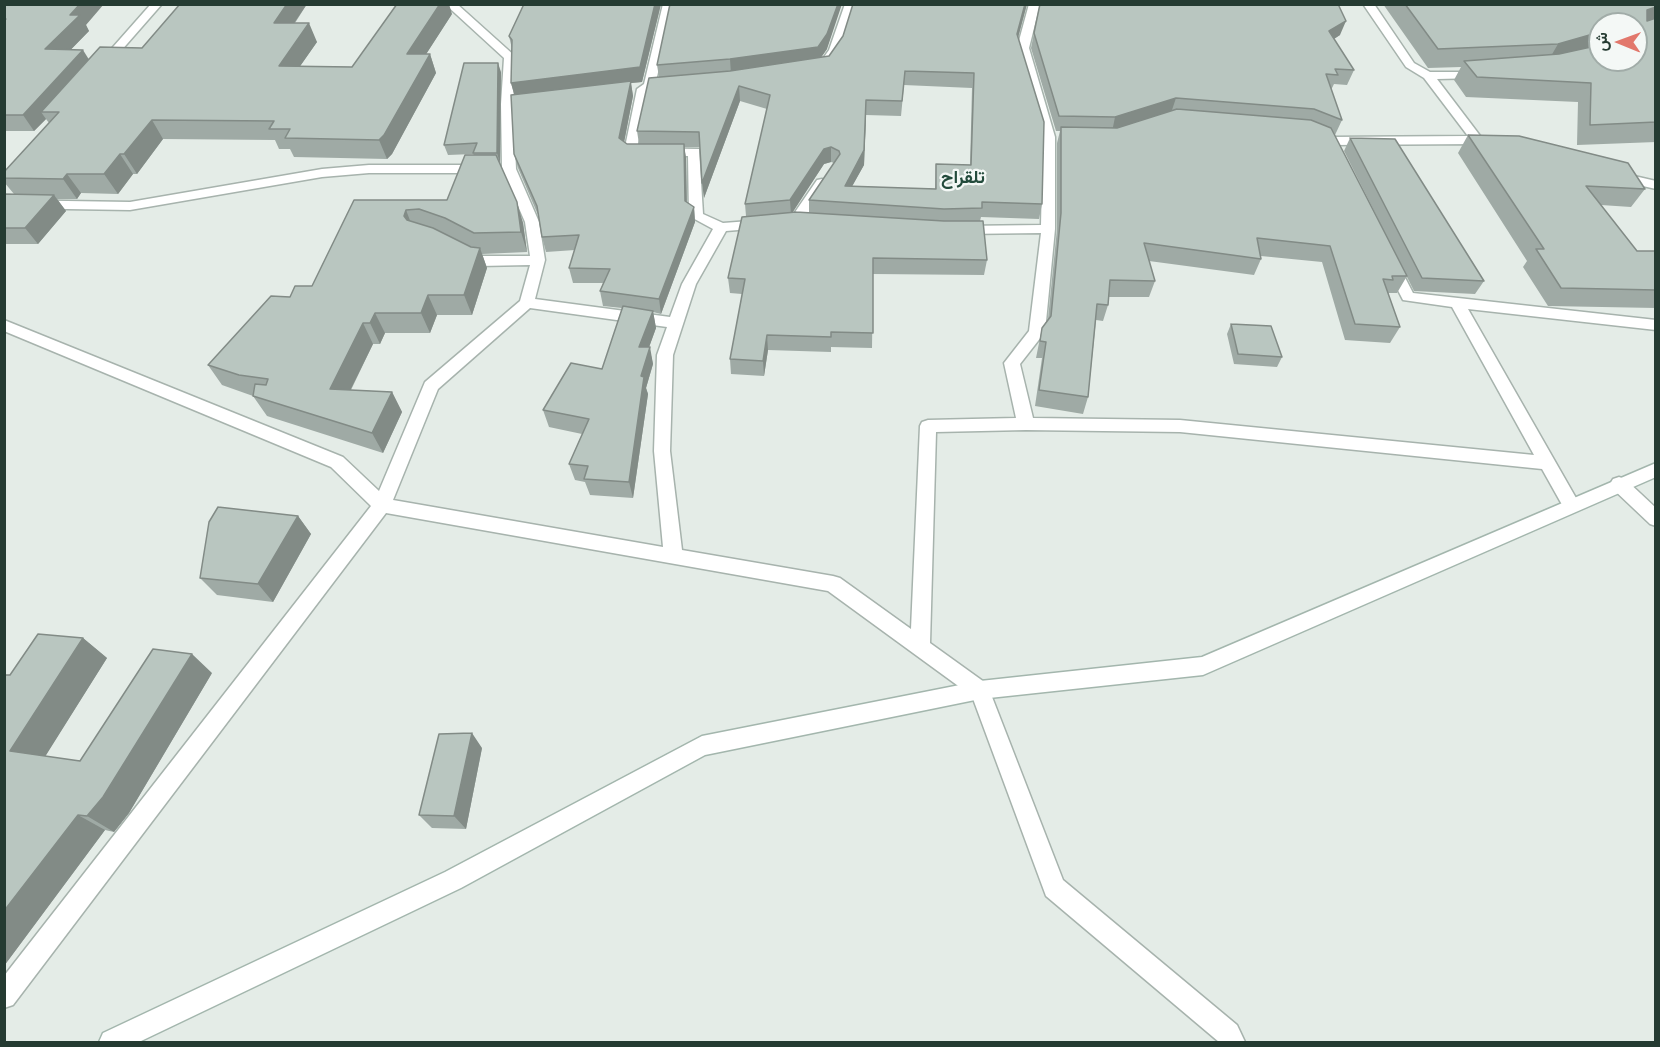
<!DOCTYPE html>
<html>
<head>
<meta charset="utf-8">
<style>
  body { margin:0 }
  #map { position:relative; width:1660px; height:1047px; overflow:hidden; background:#e4ece7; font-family:"Work Sans",Vazirmatn,sans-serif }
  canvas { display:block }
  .frame { position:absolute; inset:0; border:6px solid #253b32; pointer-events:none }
  .north { position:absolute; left:1588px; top:12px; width:60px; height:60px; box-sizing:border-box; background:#f4f8f6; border:2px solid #a1aca8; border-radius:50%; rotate:271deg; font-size:16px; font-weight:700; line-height:24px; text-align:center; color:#253b32 }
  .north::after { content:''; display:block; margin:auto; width:21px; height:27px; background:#e2786c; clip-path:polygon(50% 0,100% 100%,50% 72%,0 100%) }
</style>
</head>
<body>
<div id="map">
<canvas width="1660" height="1047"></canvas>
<div class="frame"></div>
<div class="north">ش</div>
</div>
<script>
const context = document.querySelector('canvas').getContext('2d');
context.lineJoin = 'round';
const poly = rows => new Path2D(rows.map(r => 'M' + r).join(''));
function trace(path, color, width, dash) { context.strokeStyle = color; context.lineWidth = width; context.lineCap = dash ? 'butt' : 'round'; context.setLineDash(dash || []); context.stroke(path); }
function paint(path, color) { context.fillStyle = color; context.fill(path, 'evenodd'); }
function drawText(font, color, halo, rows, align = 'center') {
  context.font = font + ' "Work Sans",Vazirmatn,sans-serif'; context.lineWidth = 4.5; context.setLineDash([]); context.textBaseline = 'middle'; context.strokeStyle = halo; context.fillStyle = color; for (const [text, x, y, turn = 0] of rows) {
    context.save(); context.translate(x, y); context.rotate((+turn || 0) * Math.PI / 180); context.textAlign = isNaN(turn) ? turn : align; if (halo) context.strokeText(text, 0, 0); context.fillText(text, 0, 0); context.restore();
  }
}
const street = poly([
  [151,4,162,4,106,68,98,68,98,64,151,4],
  [445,4,457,4,516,57,513,104,516,169,539,222,545,260,535,299,670,317,682,284,713,229,689,216,688,156,630,156,624,152,637,89,644,84,663,4,673,4,655,86,649,91,637,148,699,149,703,214,723,223,763,220,770,224,763,228,726,231,696,284,673,355,670,451,682,550,833,576,840,578,911,629,920,426,922,422,928,420,1016,418,1004,363,1029,331,1041,233,962,234,955,230,962,226,1041,225,1043,137,1017,48,1029,4,1040,4,1029,48,1055,137,1055,229,1045,332,1020,364,1033,418,1180,420,1534,455,1452,307,1403,300,1384,263,1386,260,1396,260,1413,293,1656,320,1656,330,1468,309,1580,505,1577,510,1571,512,1565,510,1542,469,1180,432,1026,430,936,432,930,643,987,684,1063,880,1237,1025,1245,1042,1219,1042,1046,896,972,696,828,591,386,513,13,1005,4,1008,4,976,371,506,331,467,4,331,4,320,343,457,379,491,425,382,520,301,530,265,479,266,457,253,464,249,481,256,530,256,525,222,502,169,501,104,504,58,445,4],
  [530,308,667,327,657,355,654,451,663,547,393,500,438,389,530,308],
  [845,4,856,4,841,50,829,66,821,66,819,64,829,50,845,4],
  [1363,4,1374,4,1414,63,1430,72,1484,72,1486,74,1480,78,1437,79,1481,137,1492,140,1494,143,1492,146,1477,144,1330,145,1310,136,1308,133,1314,129,1332,137,1468,136,1424,78,1406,67,1363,4],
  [369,165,483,165,490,169,483,173,369,173,322,177,130,210,4,208,4,200,130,202,322,169,369,165],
  [1617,172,1656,181,1656,189,1612,179,1610,176,1617,172],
  [822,179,829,183,801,224,791,224,789,221,791,218,817,180,822,179],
  [1619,477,1625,479,1656,508,1656,526,1650,524,1613,489,1610,484,1613,479,1619,477]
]);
const secondary = poly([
  [1656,463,1656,477,1203,675,980,699,705,755,461,888,139,1042,99,1042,103,1033,445,872,702,736,980,681,1202,657,1656,463]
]);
const wall = poly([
  [4,4,86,25,89,31,71,49,89,59,142,48,307,4,295,23,317,42,300,66,352,67,452,14,426,54,430,54,436,73,392,154,387,159,294,157,290,149,279,149,275,140,163,139,137,174,133,174,118,194,81,193,77,199,57,199,66,211,38,244,4,244,4,194,14,194,4,182,4,172,49,123,46,119,34,131,4,131],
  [524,4,661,4,642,82,631,83,633,96,624,142,627,144,639,144,637,131,659,77,657,65,827,49,821,57,829,56,843,36,853,4,1027,4,1018,37,1042,204,1039,219,981,217,980,221,987,260,984,275,873,274,872,348,831,347,831,352,768,350,764,376,731,374,730,359,742,294,730,293,728,278,746,216,745,204,767,109,740,101,704,198,700,147,684,147,686,158,687,203,694,207,695,222,661,314,653,312,656,328,649,347,653,364,646,388,648,394,633,498,590,495,585,482,575,480,569,464,582,434,549,427,543,410,602,369,622,308,603,306,600,291,603,283,573,283,569,268,575,250,546,252,542,237,538,215,518,168,514,154,514,94,511,83,512,49,509,36],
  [904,85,972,88,970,165,936,164,935,189,852,186,864,165,866,115,901,116],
  [831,162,834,163,809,200,809,213,792,212,824,164],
  [1383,4,1656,4,1656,142,1577,145,1578,102,1466,97,1454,80,1461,67,1428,68],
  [1600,24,1636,24,1600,60],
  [1034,33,1340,35,1334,39,1354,70,1347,85,1334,84,1331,90,1342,120,1335,135,1334,134,1407,276,1397,293,1388,293,1400,327,1390,343,1345,340,1322,262,1261,256,1261,259,1254,275,1149,261,1155,281,1149,297,1109,297,1108,305,1103,321,1096,320,1088,397,1083,414,1035,406,1042,358,1036,358,1042,328,1048,319,1057,229,1057,143,1060,131,1056,131,1031,48],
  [501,72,500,163,523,223,527,252,482,254,487,268,472,315,437,315,430,333,385,333,380,344,373,344,351,390,392,392,402,412,383,453,267,416,253,396,222,385,208,365,290,297,312,286,354,200,447,200,474,155,473,154,448,155,444,145],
  [1468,135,1645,189,1631,207,1601,205,1637,251,1656,251,1656,308,1548,306,1523,267,1527,261,1458,153],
  [1350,138,1484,281,1475,294,1414,291,1344,151],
  [1231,324,1282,357,1277,367,1234,364,1227,334],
  [298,516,311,534,273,602,217,595,200,578],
  [83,638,107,658,45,756,80,761,212,673,129,813,114,832,105,830,4,966,10,675],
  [482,748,466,829,432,828,419,815]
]);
const shadedWall = poly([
  [80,4,104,4,86,25,89,31,56,65,45,49,70,15],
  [287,4,307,4,282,41,274,23],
  [440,4,449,4,452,14,414,73,407,54],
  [655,4,661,4,642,82,631,83,633,96,622,153,515,97,511,83],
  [838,4,842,4,827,49,818,62,731,74,730,59],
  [1025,4,1027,4,1015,49,1017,34],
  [1656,7,1656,21,1636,29,1647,10],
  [1346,21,1340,35,1323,46,1329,31],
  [309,23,317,42,287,85,279,66],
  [1600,32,1600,47,1547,63,1558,44],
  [83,50,93,66,41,112,46,119,34,131,23,115],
  [430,54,436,73,392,154,387,159,379,140],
  [498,63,501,72,500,163,497,153],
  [739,86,740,101,704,198,702,183],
  [1176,98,1171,113,1112,132,1115,117],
  [866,115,864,165,844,201,845,186],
  [152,120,163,139,137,174,124,154],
  [684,144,686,158,687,216,685,201],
  [831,147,831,162,824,164,791,215,790,200,824,149],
  [120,154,133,174,118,194,104,174],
  [67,174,81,193,77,199,63,179],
  [54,195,66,211,38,244,25,228],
  [517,202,523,223,527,252,521,232],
  [694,207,695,222,661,314,659,299],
  [406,210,414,231,404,216],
  [480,248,487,268,472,315,464,295],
  [428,295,437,315,430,333,421,313],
  [653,311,656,328,643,364,639,347],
  [375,313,385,333,380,344,370,323],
  [363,323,373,344,341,409,330,389],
  [767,335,768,350,764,376,763,361],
  [650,347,653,364,646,388,648,394,633,498,629,482,641,376],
  [392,392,402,412,383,453,372,433],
  [298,516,311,534,273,602,258,584],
  [83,638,107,658,38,768,10,751],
  [192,654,212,673,129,813,114,832,87,816],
  [472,733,482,748,466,829,454,816],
  [78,815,105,830,4,966,4,911]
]);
const building = poly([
  [4,4,80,4,70,15,80,15,45,49,83,50,23,115,4,115,4,21,6,19,4,19,4,4],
  [180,4,287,4,274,23,309,23,279,66,352,67,397,4,440,4,407,54,430,54,384,135,379,140,285,138,290,129,269,129,274,121,152,120,124,154,120,154,104,174,67,174,63,179,4,178,5,175,4,175,4,172,59,112,41,112,100,47,142,48,180,4],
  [524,4,655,4,640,67,511,83,512,40,509,36,524,4],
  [670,4,838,4,827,34,818,47,730,59,657,65,670,4],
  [853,4,1025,4,1017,34,1044,122,1042,204,982,202,982,208,944,209,809,200,840,154,839,151,831,147,824,149,790,200,745,204,770,95,739,86,702,183,699,132,637,131,649,78,730,71,829,56,843,36,853,4],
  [905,71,974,73,971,165,936,164,936,189,845,186,864,150,866,100,902,101,905,71],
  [1040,4,1338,4,1346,21,1329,31,1354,70,1335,69,1338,75,1326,74,1342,120,1314,109,1176,98,1115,117,1059,116,1034,33,1040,4],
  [1405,4,1656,4,1656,7,1647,10,1647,21,1656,18,1656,122,1590,125,1591,83,1477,77,1464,61,1559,54,1600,45,1600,60,1636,60,1636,24,1600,24,1600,32,1558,44,1438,49,1405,4],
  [464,63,498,63,497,153,473,153,477,143,444,145,464,63],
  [631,81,619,138,627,144,684,144,685,201,694,207,659,299,600,291,610,269,569,268,579,235,542,237,537,206,514,154,511,95,631,81],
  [1177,109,1311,120,1331,128,1407,276,1392,276,1393,280,1383,279,1400,327,1355,324,1330,246,1257,238,1261,259,1144,243,1155,281,1110,280,1108,305,1097,304,1088,397,1039,390,1046,342,1040,341,1042,328,1051,316,1061,213,1061,127,1117,128,1177,109],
  [1468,135,1519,136,1628,163,1645,189,1586,186,1637,251,1656,251,1656,290,1561,288,1536,249,1544,249,1468,135],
  [1350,138,1395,139,1484,281,1422,278,1350,138],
  [465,155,496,155,517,202,521,232,474,233,445,218,419,209,406,210,404,216,407,220,433,228,471,247,480,248,464,295,428,295,421,313,375,313,370,323,363,323,330,389,392,392,372,433,253,396,255,384,266,385,268,379,239,375,208,365,271,296,290,297,295,286,312,286,354,200,447,200,465,155],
  [4,194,54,195,25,228,4,228,4,194],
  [796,212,944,221,983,221,987,260,873,258,873,333,831,332,831,337,767,335,763,361,730,359,745,279,728,278,742,217,796,212],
  [623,306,653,311,639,347,650,347,641,376,644,377,629,482,584,479,588,466,569,464,589,419,543,410,571,363,602,369,623,306],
  [1231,324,1271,326,1282,357,1238,354,1231,324],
  [218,507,298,516,258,584,200,578,209,522,218,507],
  [38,634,83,638,10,751,80,761,153,649,192,654,103,797,87,816,78,815,4,911,4,675,10,675,38,634],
  [472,733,454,816,419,815,439,734,472,733]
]);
const farQuarternames = [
  ["تلقراح",963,178]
];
trace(street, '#a7b3ad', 3);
trace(secondary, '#a3b6ad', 3);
paint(street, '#fff');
paint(secondary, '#fff');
paint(wall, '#9faaa5');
paint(shadedWall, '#828b86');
paint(building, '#b9c6c0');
trace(building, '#828b86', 1.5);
drawText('bold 18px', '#234b3c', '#f4f8f6', farQuarternames);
</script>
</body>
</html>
